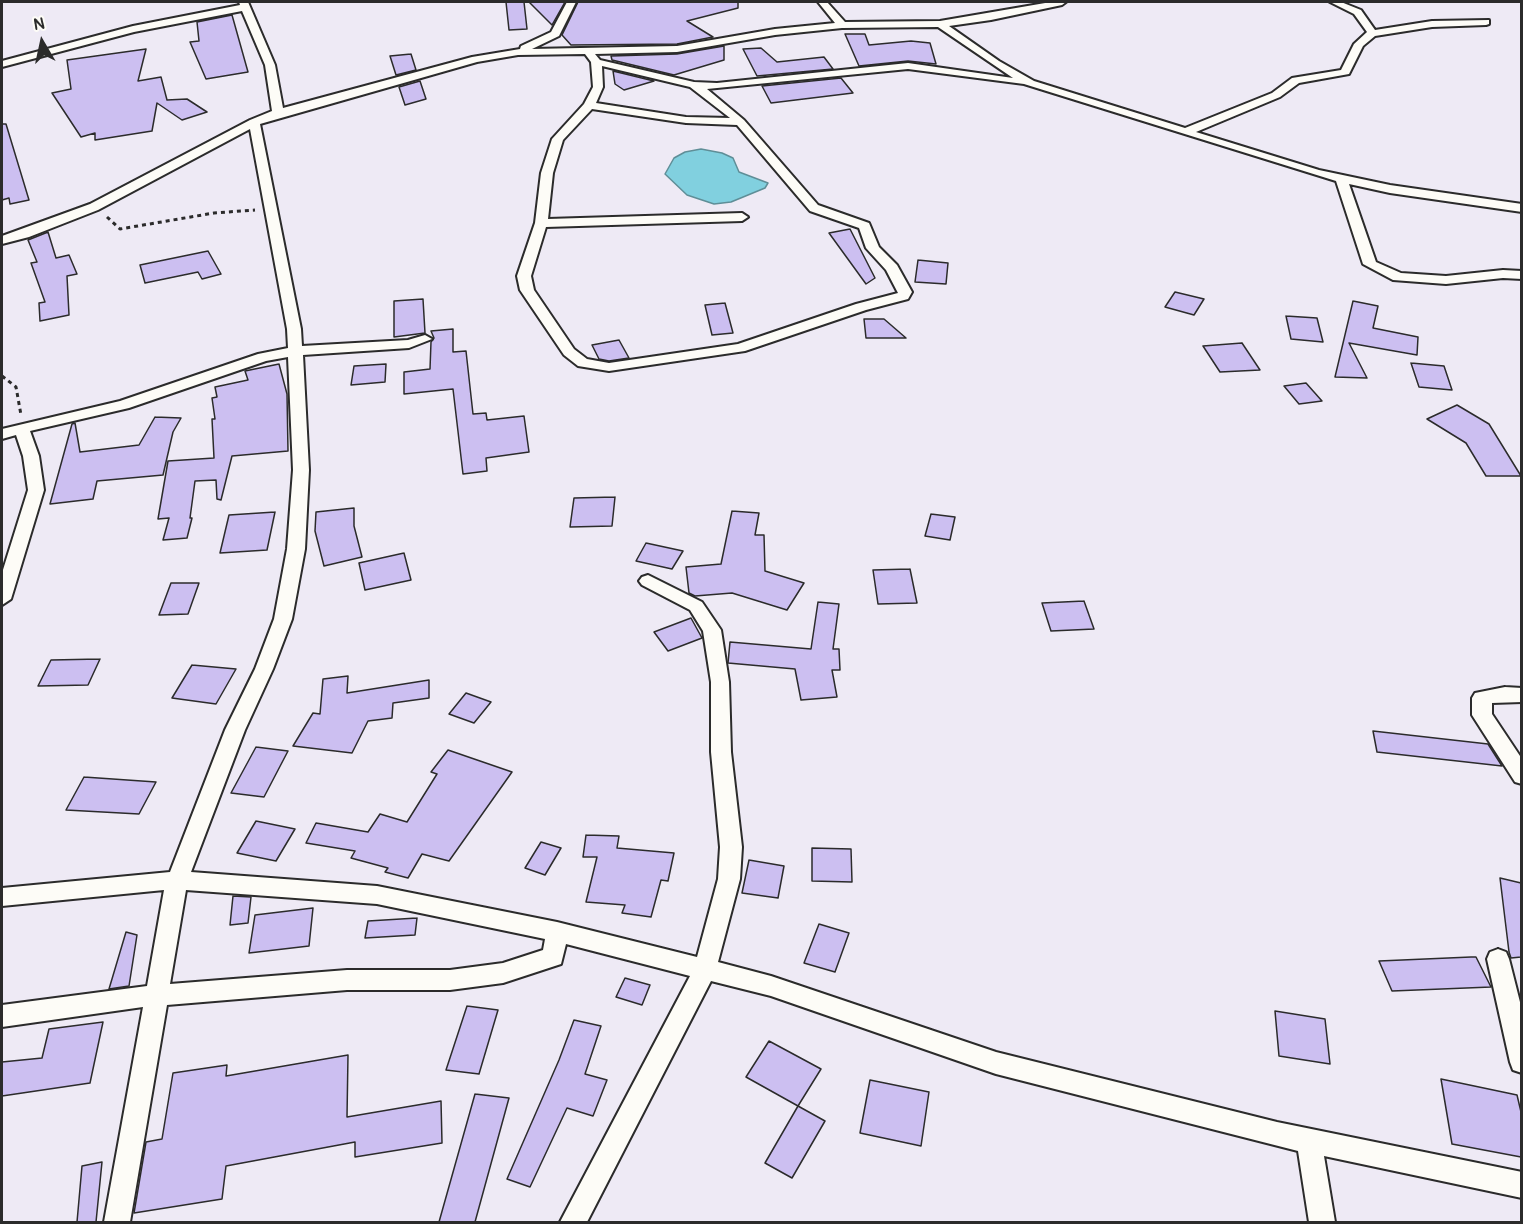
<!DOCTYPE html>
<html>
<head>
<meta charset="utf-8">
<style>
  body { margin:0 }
  #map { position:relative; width:1523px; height:1224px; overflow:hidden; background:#eeeaf5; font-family:Pangolin,sans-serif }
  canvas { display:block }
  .frame { position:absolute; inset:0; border:3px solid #2b2b2b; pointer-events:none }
  .north { position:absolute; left:12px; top:12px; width:60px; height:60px; -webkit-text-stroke:4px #fdfcf7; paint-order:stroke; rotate:351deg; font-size:16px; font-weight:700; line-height:24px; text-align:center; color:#2b2b2b }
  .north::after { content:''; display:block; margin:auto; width:21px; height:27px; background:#2b2b2b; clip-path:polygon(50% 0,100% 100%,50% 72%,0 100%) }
</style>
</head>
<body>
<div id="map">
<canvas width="1523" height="1224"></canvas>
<div class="frame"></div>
<div class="north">N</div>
</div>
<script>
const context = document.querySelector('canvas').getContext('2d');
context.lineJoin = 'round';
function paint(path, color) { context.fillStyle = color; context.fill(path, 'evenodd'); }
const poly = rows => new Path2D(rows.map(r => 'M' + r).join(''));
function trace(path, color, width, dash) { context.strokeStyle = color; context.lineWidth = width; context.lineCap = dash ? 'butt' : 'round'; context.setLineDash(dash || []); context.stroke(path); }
const water = poly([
  [701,149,722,153,733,158,739,172,768,183,765,188,731,202,714,204,687,195,665,174,674,158,685,152,701,149]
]);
const building = poly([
  [506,2,524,2,527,29,509,30,506,2],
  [529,2,565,2,552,25,529,2],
  [578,2,738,2,738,8,687,21,713,37,677,44,571,45,562,35,578,2],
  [232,15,248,72,206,79,190,42,199,41,197,22,232,15],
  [845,34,865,34,869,45,911,41,930,43,936,64,908,61,859,66,845,34],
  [724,46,724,60,674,75,612,60,611,56,677,54,724,46],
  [761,48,777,62,824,57,833,69,757,76,743,49,761,48],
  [146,49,138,81,161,77,167,100,187,99,207,112,182,120,157,103,152,131,95,140,95,133,81,137,52,93,71,89,67,60,146,49],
  [411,54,416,70,396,75,390,56,411,54],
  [613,71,654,81,624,90,615,84,613,71],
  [841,78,853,93,771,103,762,86,841,78],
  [420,81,426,99,405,105,399,87,420,81],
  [2,124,6,124,29,200,10,204,9,198,2,200,2,124],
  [850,229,875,278,866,284,829,233,850,229],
  [48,232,56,258,69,255,77,274,67,276,69,315,40,321,39,303,45,302,31,263,37,262,28,240,48,232],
  [208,251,221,274,202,279,198,272,145,283,140,265,208,251],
  [918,260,948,263,946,284,915,282,918,260],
  [1175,292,1204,299,1194,315,1165,307,1175,292],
  [423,299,425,333,394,337,394,301,423,299],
  [1353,301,1378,306,1373,328,1418,337,1417,355,1349,343,1367,378,1335,377,1353,301],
  [725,303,733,333,712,335,705,305,725,303],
  [1286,316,1317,318,1323,342,1291,339,1286,316],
  [864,319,884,319,906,338,866,338,864,319],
  [453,329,453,352,466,351,473,414,486,413,487,420,524,416,529,452,486,458,487,471,463,474,453,389,404,394,404,372,430,369,431,342,434,338,431,331,453,329],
  [619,340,629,358,609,361,599,359,592,345,619,340],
  [1242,343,1260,370,1220,372,1203,346,1242,343],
  [1411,363,1444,366,1452,390,1419,387,1411,363],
  [279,364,287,394,288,451,232,456,221,500,217,499,216,480,195,481,190,518,192,518,187,538,163,540,169,518,158,519,168,461,214,458,212,419,215,419,212,398,217,397,215,387,248,380,245,371,279,364],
  [386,364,385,382,351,385,354,366,386,364],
  [1306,383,1322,401,1299,404,1284,386,1306,383],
  [1457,405,1489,424,1521,476,1486,476,1466,443,1427,419,1457,405],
  [155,417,181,418,173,432,163,475,97,481,93,499,50,504,72,424,75,423,80,452,139,445,155,417],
  [615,497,612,526,570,527,574,498,615,497],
  [354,508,354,526,362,557,324,566,315,531,316,512,354,508],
  [732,511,759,513,755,535,764,535,765,571,804,583,787,610,732,593,695,596,689,593,686,567,721,564,732,511],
  [275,512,267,550,220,553,229,515,275,512],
  [931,514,955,517,950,540,925,536,931,514],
  [646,543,683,551,672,569,636,561,646,543],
  [404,553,411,580,365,590,359,563,404,553],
  [910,569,917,603,878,604,873,570,910,569],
  [171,583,199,583,188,614,159,615,171,583],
  [1084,601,1094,629,1051,631,1042,603,1084,601],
  [818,602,839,604,833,649,839,649,840,670,832,670,837,697,801,700,795,669,728,663,730,642,811,649,818,602],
  [691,618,702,638,668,651,654,632,691,618],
  [100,659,88,685,38,686,51,660,100,659],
  [192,665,236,669,216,704,172,698,192,665],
  [348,676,347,693,429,680,429,698,393,703,392,718,368,721,352,753,293,746,313,713,320,714,323,679,348,676],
  [466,693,491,702,474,723,449,714,466,693],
  [1373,731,1488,744,1502,766,1377,752,1373,731],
  [256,747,288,751,264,797,231,793,256,747],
  [448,750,512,772,449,861,422,854,408,878,385,872,388,868,351,858,355,851,306,843,316,823,368,832,380,814,407,822,437,774,431,772,448,750],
  [84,777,156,782,139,814,66,810,84,777],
  [256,821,295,829,276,861,237,853,256,821],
  [586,835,619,836,617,848,674,853,668,881,661,880,651,917,622,913,625,905,586,902,597,857,583,857,586,835],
  [541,842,561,848,545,875,525,868,541,842],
  [812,848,851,849,852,882,812,881,812,848],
  [749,860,784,866,778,898,742,893,749,860],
  [1500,878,1521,883,1521,957,1511,958,1509,952,1500,878],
  [233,896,251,897,248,923,230,925,233,896],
  [313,908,309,946,249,953,255,915,313,908],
  [417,918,415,935,365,938,368,921,417,918],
  [819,924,849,933,835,972,804,963,819,924],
  [126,932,137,935,129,986,109,989,126,932],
  [1471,957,1476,957,1491,987,1392,991,1379,961,1471,957],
  [625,978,650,985,642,1005,616,997,625,978],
  [467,1006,498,1010,479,1074,446,1070,467,1006],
  [1275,1011,1325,1019,1330,1064,1279,1056,1275,1011],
  [574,1020,601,1026,585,1074,607,1080,593,1116,567,1108,530,1187,507,1179,559,1060,574,1020],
  [103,1022,90,1083,2,1096,2,1062,42,1058,49,1029,103,1022],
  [769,1041,821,1069,798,1106,746,1077,769,1041],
  [348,1055,347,1117,441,1101,442,1143,355,1157,355,1142,226,1166,222,1199,134,1213,146,1142,162,1139,173,1073,227,1065,226,1076,348,1055],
  [1441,1079,1517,1095,1521,1112,1521,1157,1452,1144,1441,1079],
  [870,1080,929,1092,921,1146,860,1133,870,1080],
  [475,1094,509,1098,475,1222,439,1222,475,1094],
  [798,1106,825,1121,792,1178,765,1163,798,1106],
  [102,1162,96,1222,77,1222,82,1166,102,1162]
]);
const path = poly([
  [107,217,120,229,214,213,255,210],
  [2,376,16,387,21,415]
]);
const street = poly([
  [239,2,248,2,275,65,283,108,472,57,520,49,521,46,551,32,567,2,576,2,559,36,532,49,677,46,775,29,835,23,818,2,827,2,845,22,940,21,1051,2,1066,2,1062,5,991,20,949,26,999,61,1034,81,1185,128,1272,93,1292,78,1341,70,1354,44,1367,32,1354,14,1330,2,1341,2,1361,10,1375,30,1432,21,1489,20,1489,24,1486,25,1432,27,1375,36,1363,46,1349,74,1299,83,1280,97,1196,132,1319,170,1390,185,1522,204,1522,212,1390,193,1349,184,1376,262,1401,273,1446,276,1503,270,1522,271,1522,279,1503,278,1446,284,1393,280,1363,264,1336,181,1024,84,908,69,707,89,744,120,818,205,869,223,879,247,897,265,912,292,908,299,866,310,745,351,609,371,578,366,564,355,520,290,517,276,535,223,541,173,552,139,584,104,593,87,591,62,585,54,518,55,477,62,260,124,301,329,302,346,408,340,425,335,432,339,409,348,303,355,309,470,305,549,292,619,273,669,245,730,191,872,377,886,557,922,697,957,718,879,720,847,711,752,711,682,703,631,690,610,642,585,639,581,642,577,648,575,702,602,721,630,729,682,731,752,742,847,740,879,718,962,771,976,996,1052,1277,1122,1522,1172,1522,1198,1324,1156,1335,1222,1309,1222,1298,1151,996,1074,771,996,711,981,587,1222,560,1222,690,976,566,944,561,964,503,983,450,990,347,990,167,1005,130,1222,104,1222,143,1007,2,1027,2,1005,147,986,164,890,2,906,2,888,170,872,225,730,255,669,274,619,287,549,293,470,288,357,266,361,129,408,30,431,39,456,44,490,11,599,2,605,2,573,28,490,23,456,16,435,2,439,2,429,120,401,258,354,288,348,287,329,250,129,98,210,29,237,2,244,2,236,90,204,250,120,272,111,265,65,242,11,134,32,2,67,2,61,133,26,240,5,239,2],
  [938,27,1013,78,908,63,717,83,694,82,600,60,595,54,677,52,775,35,842,28,938,27],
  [602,66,690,87,730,118,686,117,596,103,603,87,602,66],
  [592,109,686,123,737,125,810,211,859,228,866,248,886,270,898,293,856,304,738,344,609,363,587,359,574,349,534,290,531,276,546,227,742,221,748,217,742,213,548,219,553,173,563,140,592,109],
  [186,890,377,904,545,939,543,950,503,963,450,970,347,970,170,984,186,890],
  [1505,687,1522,688,1522,702,1492,703,1492,714,1522,759,1522,784,1515,782,1472,715,1472,698,1475,693,1505,687],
  [1498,949,1506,952,1509,959,1522,1010,1522,1073,1513,1070,1510,1062,1487,959,1490,952,1498,949]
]);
paint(water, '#81d0df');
trace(water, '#5f8e97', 1.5);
paint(building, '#ccbff1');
trace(building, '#2b2b2b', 1.5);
trace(street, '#2b2b2b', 4);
trace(path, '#2b2b2b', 3, [4, 4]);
paint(street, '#fdfcf7');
</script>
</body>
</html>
